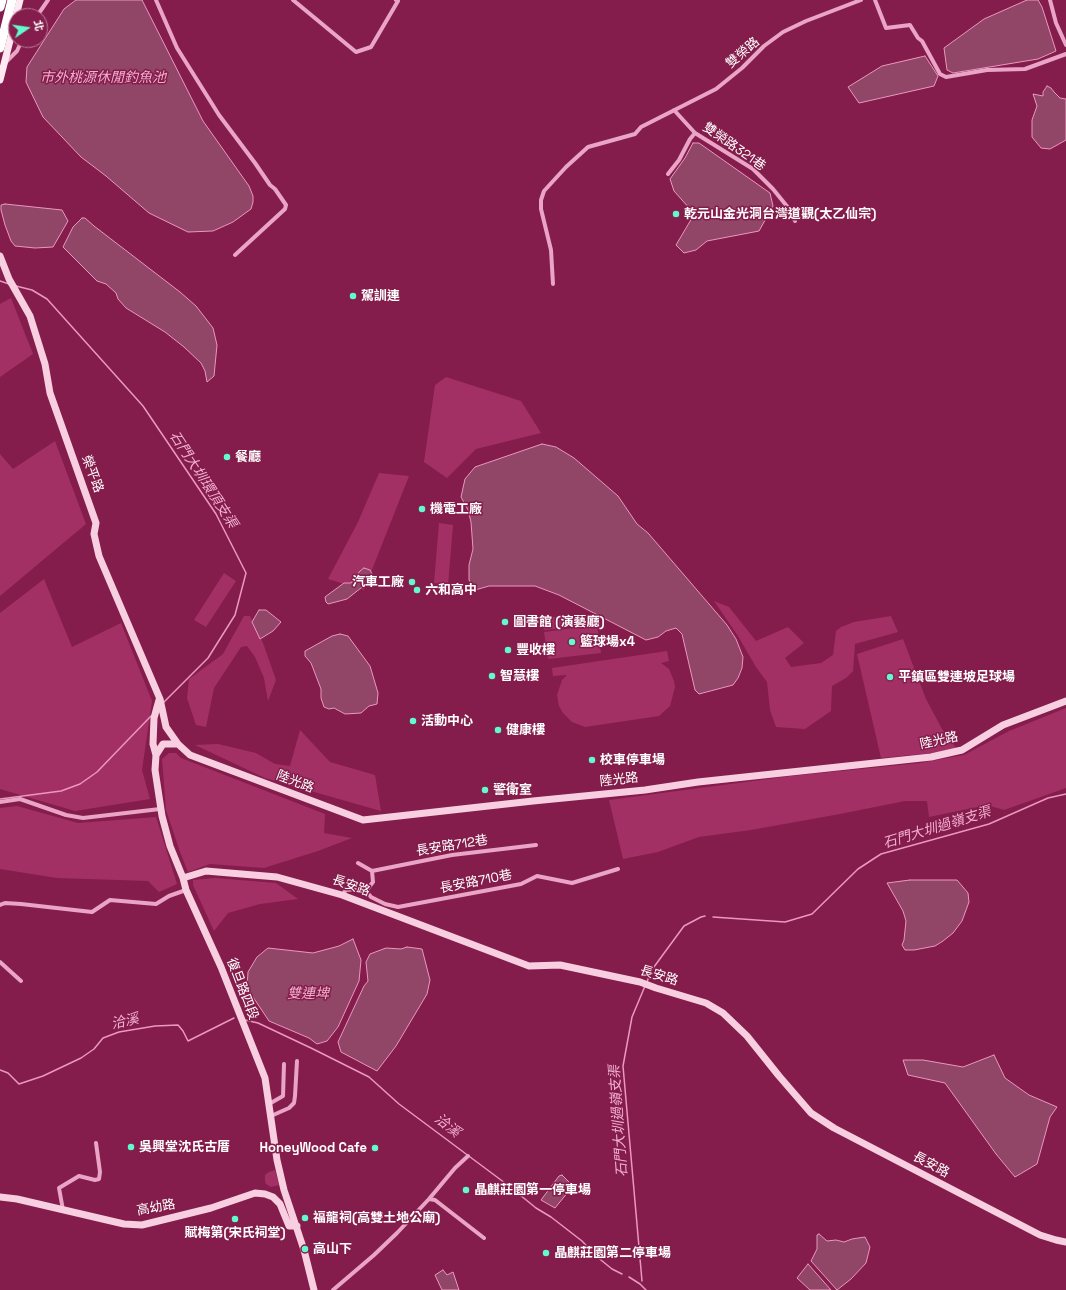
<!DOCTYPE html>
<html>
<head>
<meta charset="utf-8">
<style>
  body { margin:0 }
  #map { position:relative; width:1066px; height:1290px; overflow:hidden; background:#841d4b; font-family:"Space Grotesk","Noto Sans TC",sans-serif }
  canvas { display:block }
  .north { position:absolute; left:8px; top:8px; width:40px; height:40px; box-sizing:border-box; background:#841d4b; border:1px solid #b57793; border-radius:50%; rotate:77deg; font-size:11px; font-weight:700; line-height:16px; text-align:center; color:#fff }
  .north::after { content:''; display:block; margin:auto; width:14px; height:18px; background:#62facc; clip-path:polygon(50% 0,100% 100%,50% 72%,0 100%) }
</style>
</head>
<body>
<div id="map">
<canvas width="1066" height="1290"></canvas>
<div class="north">北</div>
</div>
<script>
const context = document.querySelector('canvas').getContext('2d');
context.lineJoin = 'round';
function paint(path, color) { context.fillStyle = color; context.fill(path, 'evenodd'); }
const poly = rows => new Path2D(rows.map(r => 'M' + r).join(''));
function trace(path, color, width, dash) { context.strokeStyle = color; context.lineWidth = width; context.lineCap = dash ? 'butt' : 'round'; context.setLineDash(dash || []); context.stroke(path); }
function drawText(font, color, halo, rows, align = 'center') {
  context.font = font + ' "Space Grotesk","Noto Sans TC",sans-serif'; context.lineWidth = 3; context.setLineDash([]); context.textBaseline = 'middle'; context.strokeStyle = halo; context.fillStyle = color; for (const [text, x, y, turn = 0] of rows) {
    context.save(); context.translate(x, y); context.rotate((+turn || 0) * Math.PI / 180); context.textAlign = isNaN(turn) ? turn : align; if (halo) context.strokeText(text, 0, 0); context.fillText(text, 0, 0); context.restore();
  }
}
const green = poly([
  [11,298,33,354,0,377,0,304],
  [446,377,521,401,541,433,476,449,447,478,424,462,435,385],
  [55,441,86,524,0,596,0,454,13,469],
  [379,473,409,476,364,590,328,579,358,522],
  [439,523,453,525,448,585,434,583],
  [224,573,236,581,206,627,194,620],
  [44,579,72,647,121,623,152,701,142,770,150,799,75,811,0,789,0,613],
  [714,601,729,607,756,641,788,627,804,643,785,658,791,667,821,663,833,655,836,631,841,627,854,622,891,616,898,632,855,644,853,671,846,678,832,686,831,711,805,729,776,727,770,710,767,682,756,667,738,636],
  [244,616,250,616,263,643,276,680,268,701,264,678,255,657,247,646,241,647,214,688,206,727,196,725,187,698,189,679,223,654],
  [564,616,566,628,544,630,542,618],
  [597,625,601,653,548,659,544,632],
  [903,639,926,699,942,729,957,749,932,753,881,758,857,654],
  [667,651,669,661,661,663,669,669,674,681,675,687,670,706,659,716,585,727,572,722,563,713,559,706,557,695,562,680,567,675,553,676,552,668],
  [1066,708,1066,788,1004,810,987,805,929,817,927,801,905,801,840,814,751,830,699,837,658,852,623,859,609,800,791,776,920,763,964,755,1009,731],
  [300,730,330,762,375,775,381,811,265,778,195,745,218,744,256,753,275,764,290,766],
  [169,753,176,753,181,758,325,814,324,833,352,838,318,851,264,868,210,864,188,872,180,852,166,810,162,759],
  [17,806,78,823,156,817,177,884,159,892,148,881,57,878,0,869,0,808],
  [215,878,276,883,298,899,260,904,228,913,214,931,193,885,193,880],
  [275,1170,279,1185,271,1187,266,1184,265,1181,265,1175,269,1172]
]);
const water = poly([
  [76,0,142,0,203,121,249,186,253,196,253,202,251,209,233,222,213,231,188,232,149,213,106,176,81,157,43,117,26,82,27,67,64,9,76,0],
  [1027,0,1038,0,1042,7,1056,51,1038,59,953,73,947,70,944,48,984,19,1027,0],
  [925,56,938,76,934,86,859,103,848,87,882,66,925,56],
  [1047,86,1051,88,1054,92,1060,98,1066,99,1066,140,1050,149,1041,148,1032,137,1032,120,1037,106,1033,94,1043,96,1043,92,1047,86],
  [693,143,699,143,770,193,773,206,759,231,707,241,696,250,684,253,676,245,692,218,690,209,674,191,670,179,685,158,693,143],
  [5,204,62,210,68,221,53,247,35,248,15,246,11,241,5,225,1,210,1,205,5,204],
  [82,218,85,218,94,226,180,292,196,306,213,328,217,345,214,376,207,382,205,371,201,363,184,347,165,332,126,308,118,299,116,293,106,284,97,281,63,247,73,227,82,218],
  [542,444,556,447,574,458,618,496,637,524,648,533,727,625,736,639,743,657,742,668,738,678,733,685,699,694,695,690,682,634,676,628,666,631,658,637,646,640,559,595,535,586,489,586,475,590,469,580,469,565,473,549,471,522,468,510,461,497,465,479,475,467,542,444],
  [364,568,370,570,372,574,371,580,347,599,328,604,326,602,325,597,344,583,351,583,360,571,364,568],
  [259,610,266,610,281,622,273,631,260,639,252,622,259,610],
  [340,634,348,636,370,666,378,693,377,704,369,706,361,713,345,714,334,708,329,709,324,707,321,698,321,689,311,663,305,656,305,651,332,636,340,634],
  [910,880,957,880,968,893,969,902,962,921,953,933,943,941,935,946,914,950,905,950,902,945,904,940,906,921,903,911,887,883,910,880],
  [353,939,361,960,359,981,338,1027,327,1041,317,1044,309,1038,269,1021,247,988,248,972,257,957,268,948,313,953,339,946,353,939],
  [407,947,422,949,430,980,427,994,396,1046,377,1071,341,1052,338,1042,364,986,368,981,366,962,370,954,386,948,401,949,407,947],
  [994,1055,1005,1078,1029,1095,1057,1107,1050,1117,1037,1164,1015,1177,996,1154,945,1083,908,1075,903,1060,923,1060,963,1067,994,1055],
  [562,1175,573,1186,555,1208,541,1200,559,1176,562,1175],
  [819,1234,827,1241,836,1240,844,1242,852,1239,865,1237,870,1247,866,1263,851,1279,837,1290,811,1261,817,1249,817,1235,819,1234],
  [808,1264,831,1290,810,1290,797,1278,808,1264],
  [443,1270,447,1275,453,1272,459,1290,442,1290,435,1275,443,1270]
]);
const stream = poly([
  [0,281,9,284],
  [16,286,32,290,47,299,143,406,216,514,246,573,235,615,208,658,163,703],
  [0,799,61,791,80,784,97,772,151,716],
  [713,917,785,922,812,914,858,869,881,854,989,824,1048,798,1066,794],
  [647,982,651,971,684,926,701,917,705,916],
  [245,1020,258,1023,311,1048,369,1077,399,1104,509,1186,536,1208,551,1217,582,1241,596,1256,612,1269,622,1274],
  [0,1070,8,1073,19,1084,43,1076,81,1058,94,1049,103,1038,119,1032,155,1026,178,1025,183,1031,188,1041,234,1018],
  [629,1277,640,1284,646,1290],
  [642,1281,623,1066,632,1017,645,986]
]);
const street = poly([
  [156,0,177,48,219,115,255,163,270,185,275,189,286,205,285,209,235,255],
  [293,0,356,52,371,47,398,1,396,0],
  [875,0,886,28,910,25,918,38,922,41,940,74,946,77,987,70,1025,69,1066,54],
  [1050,0,1056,23,1066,45],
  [37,16,48,0],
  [6,62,17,51,22,40],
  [674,110,695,133,753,169,773,189,790,210,795,221],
  [668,174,679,160,690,139,695,133],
  [553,284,551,250,541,209,541,200,544,191,566,167,588,147,635,134,641,127,716,89,742,68,764,46,783,32,806,21,861,0],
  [0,802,20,799,66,815,83,818,160,809],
  [358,863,372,871,373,882,366,891],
  [372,871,452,855,536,845],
  [342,895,346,890,356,889,366,891,371,897,385,904,398,907,521,884,537,876,572,883,618,869],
  [0,905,5,903,21,904,92,912,110,900,156,904,169,896,186,890],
  [0,962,21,981],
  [269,1104,283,1096,284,1064],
  [271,1116,289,1108,294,1103,295,1096,297,1061],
  [429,1199,435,1200,484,1238],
  [63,1210,59,1188,79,1176,95,1180,99,1179,100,1172,96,1143],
  [333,1290,374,1255,397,1233,429,1199,455,1168,468,1156]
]);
const secondary = poly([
  [0,256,9,279,30,316,45,364,50,393,96,523,94,534,99,556,160,699,166,727,178,744,190,755,363,820,533,801,645,790,698,782,931,757,962,750,1003,725,1066,701],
  [159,700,154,718,153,744,156,755,155,770,162,816,170,846,183,878,186,890,221,967,265,1078,277,1160,284,1190,304,1250,314,1290],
  [156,755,163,744,178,744],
  [183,878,206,871,277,877,342,895,529,966,560,965,640,982,656,988,706,1003,723,1013,747,1036,779,1076,811,1113,834,1128,1040,1235,1056,1240,1066,1242],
  [0,1197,17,1199,124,1224,142,1225,211,1208,255,1193,265,1194,273,1197,280,1204,289,1226,297,1226]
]);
const primary = poly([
  [16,16,20,0],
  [0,80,16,17]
]);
const highway = poly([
  [0,7,2,0],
  [0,48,12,0]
]);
const markers = [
  [676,214,4,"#62facc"],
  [353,296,4,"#62facc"],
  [227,457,4,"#62facc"],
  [422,509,4,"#62facc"],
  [412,582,4,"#62facc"],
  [417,590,4,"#62facc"],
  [505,622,4,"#62facc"],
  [572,642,4,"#62facc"],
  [508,650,4,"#62facc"],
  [492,676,4,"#62facc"],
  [890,677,4,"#62facc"],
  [413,721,4,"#62facc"],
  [498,730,4,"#62facc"],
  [592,760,4,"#62facc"],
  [485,790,4,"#62facc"],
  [131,1147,4,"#62facc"],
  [375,1148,4,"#62facc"],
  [466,1190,4,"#62facc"],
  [305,1218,4,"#62facc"],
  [235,1219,4,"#62facc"],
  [305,1249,4,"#62facc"],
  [546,1253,4,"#62facc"]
];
const streetNames = [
  ["雙榮路",743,53,-41],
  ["雙榮路321巷",734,147,35],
  ["榮平路",92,474,70],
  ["陸光路",939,741,-12],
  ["陸光路",619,780,-6],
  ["陸光路",295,782,21],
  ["長安路712巷",452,846,-9],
  ["長安路710巷",476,882,-11],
  ["長安路",351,886,19],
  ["長安路",659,976,17],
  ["復旦路四段",242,989,69],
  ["長安路",931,1165,28],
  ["高幼路",156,1208,-10]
];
const poiNames = [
  ["乾元山金光洞台灣道觀(太乙仙宗)",684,214],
  ["駕訓連",361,296],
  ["餐廳",235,457],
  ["機電工廠",430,509],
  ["汽車工廠",404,582,"right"],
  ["六和高中",425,590],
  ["圖書館 (演藝廳)",513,622],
  ["籃球場x4",580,642],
  ["豐收樓",516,650],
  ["智慧樓",500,676],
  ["平鎮區雙連坡足球場",898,677],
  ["活動中心",421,721],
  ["健康樓",506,730],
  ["校車停車場",600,760],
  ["警衛室",493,790],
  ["吳興堂沈氏古厝",139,1147],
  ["HoneyWood Cafe",367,1148,"right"],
  ["晶麒莊園第一停車場",474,1190],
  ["福龍祠(高雙土地公廟)",313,1218],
  ["賦梅第(宋氏祠堂)",235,1233,"center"],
  ["高山下",313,1249],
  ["晶麒莊園第二停車場",554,1253]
];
const waterNames = [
  ["市外桃源休閒釣魚池",103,78],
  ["石門大圳環頂支渠",203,480,57],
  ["石門大圳過嶺支渠",937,828,-17],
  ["雙連埤",308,994],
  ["洽溪",125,1022,-13],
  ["石門大圳過嶺支渠",619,1121,-94],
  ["洽溪",447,1126,38]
];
paint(green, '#a23065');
paint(water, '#914567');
trace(water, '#ec97c0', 1);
trace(stream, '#ec97c0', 1.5);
trace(street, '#eaa4c5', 4);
trace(secondary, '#f8cfe1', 7);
trace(primary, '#fee8f1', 7);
trace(highway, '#fff', 9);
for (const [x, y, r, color] of markers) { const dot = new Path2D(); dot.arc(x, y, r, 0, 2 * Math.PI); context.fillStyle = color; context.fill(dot); trace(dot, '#841d4b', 1.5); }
drawText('13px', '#fff', '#841d4b', streetNames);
drawText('bold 13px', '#fff', '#841d4b', poiNames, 'left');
drawText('italic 14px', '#f2afcf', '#841d4b', waterNames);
</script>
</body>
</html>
